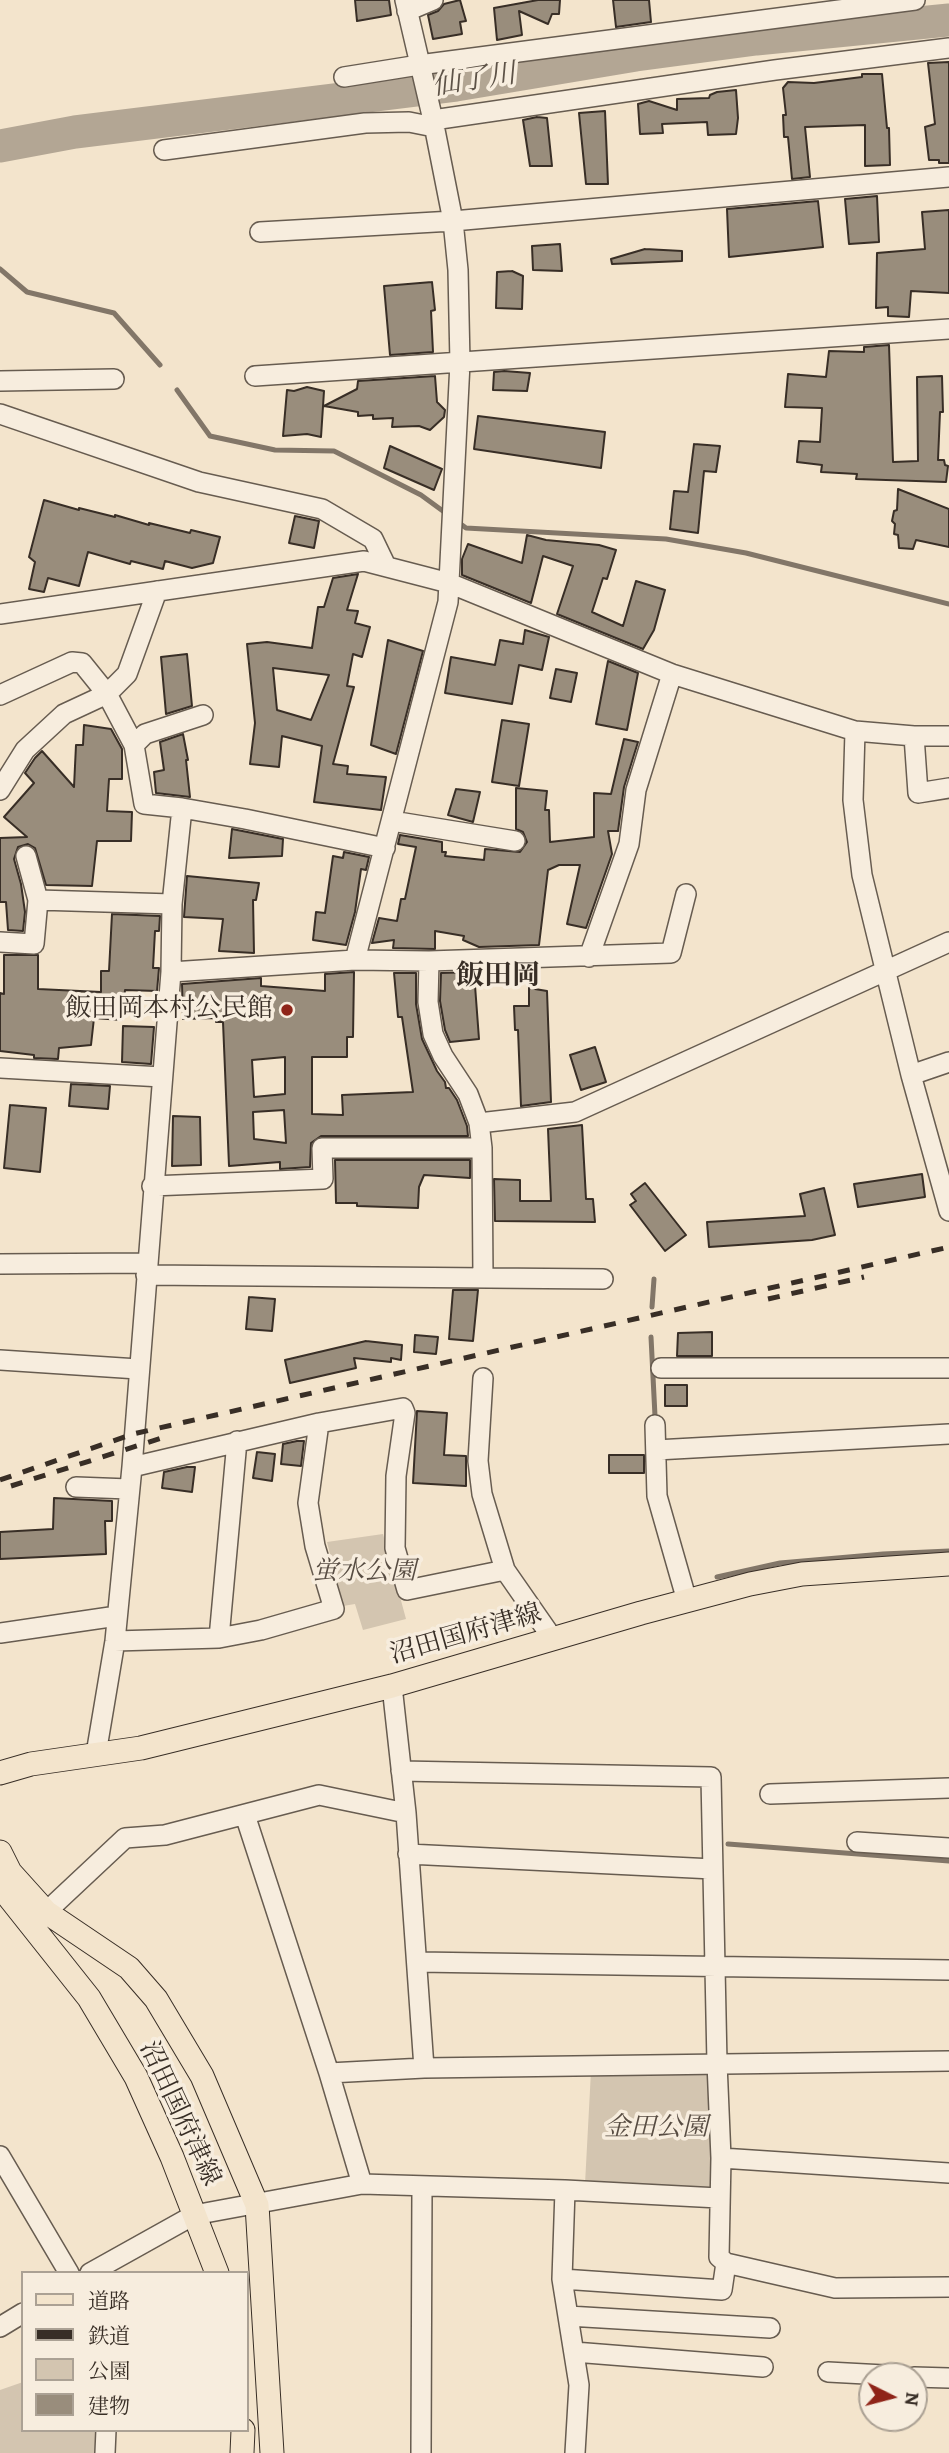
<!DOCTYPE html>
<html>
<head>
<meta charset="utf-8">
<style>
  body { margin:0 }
  #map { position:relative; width:949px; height:2453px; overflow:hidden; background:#f3e4cc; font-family:Alegreya,"Noto Serif JP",serif }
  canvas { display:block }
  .legend { position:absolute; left:21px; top:2271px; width:228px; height:161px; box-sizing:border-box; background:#f7edde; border:2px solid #aba194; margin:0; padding:9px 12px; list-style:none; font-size:21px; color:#382e26 }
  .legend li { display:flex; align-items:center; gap:14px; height:35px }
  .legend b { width:35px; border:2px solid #aba194 }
  .north { position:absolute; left:858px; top:2362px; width:70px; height:70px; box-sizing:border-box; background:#f7edde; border:2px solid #aba194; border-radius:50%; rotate:96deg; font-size:19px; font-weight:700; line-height:28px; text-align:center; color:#382e26 }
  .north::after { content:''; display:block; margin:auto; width:24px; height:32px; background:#8f2418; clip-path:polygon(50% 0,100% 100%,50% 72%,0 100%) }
</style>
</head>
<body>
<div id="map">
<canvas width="949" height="2453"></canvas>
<ul class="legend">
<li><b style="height:9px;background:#f3e4cc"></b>道路</li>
<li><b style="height:9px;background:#382e26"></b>鉄道</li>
<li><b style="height:19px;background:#d3c5b0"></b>公園</li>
<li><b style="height:19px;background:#998d7c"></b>建物</li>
</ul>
<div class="north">N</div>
</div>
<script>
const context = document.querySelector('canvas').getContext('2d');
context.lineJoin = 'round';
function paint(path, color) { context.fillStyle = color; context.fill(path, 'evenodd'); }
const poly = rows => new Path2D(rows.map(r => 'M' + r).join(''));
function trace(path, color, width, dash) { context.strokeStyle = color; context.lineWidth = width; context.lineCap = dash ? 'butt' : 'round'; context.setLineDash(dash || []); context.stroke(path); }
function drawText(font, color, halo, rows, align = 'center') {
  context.font = font + ' Alegreya,"Noto Serif JP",serif'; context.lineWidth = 7; context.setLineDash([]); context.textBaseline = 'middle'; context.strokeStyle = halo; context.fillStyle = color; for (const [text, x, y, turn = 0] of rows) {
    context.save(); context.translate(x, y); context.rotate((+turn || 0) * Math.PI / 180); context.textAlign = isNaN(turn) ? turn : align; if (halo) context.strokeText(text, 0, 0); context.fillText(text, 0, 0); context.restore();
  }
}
const green = poly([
  [383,1534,406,1619,363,1630,355,1604,343,1606,327,1542],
  [715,2070,713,2192,585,2184,591,2071],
  [23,2382,23,2430,99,2430,98,2453,0,2453,0,2390]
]);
const stream = poly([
  [0,269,27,292,114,313,160,365],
  [177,390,210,436,275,450,334,451,421,495,447,514],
  [458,522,466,528,666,539,746,553,949,604],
  [652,1307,654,1279],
  [651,1337,655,1416],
  [717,1577,780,1563,883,1554,949,1551],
  [728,1844,949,1861]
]);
const river = poly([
  [0,146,75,132,456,85,636,55,756,39,949,20]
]);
const building = poly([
  [355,0,389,0,391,15,357,21,355,0],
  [460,0,466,21,460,22,462,34,433,39,428,15,438,11,444,4,460,0],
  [538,0,560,0,559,14,552,14,548,24,519,11,522,35,497,40,494,8,538,0],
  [613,0,649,0,651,22,616,27,613,0],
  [949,62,949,163,939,163,939,160,929,160,925,127,935,124,928,63,949,62],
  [862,74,882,74,887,128,889,128,890,165,865,166,865,125,805,127,810,177,792,179,788,137,784,137,783,115,786,115,783,88,788,82,814,83,862,77,862,74],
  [736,90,738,118,736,134,708,135,707,122,662,124,663,133,640,134,638,104,649,101,677,110,677,99,709,98,710,95,717,92,736,90],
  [605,111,608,184,586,184,579,113,605,111],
  [537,117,547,118,552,166,530,166,523,120,537,117],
  [877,196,879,242,849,244,845,199,877,196],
  [818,201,823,247,729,257,727,209,818,201],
  [949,210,949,293,911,291,909,317,888,316,888,307,876,308,877,253,925,249,922,212,949,210],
  [560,244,562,271,533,270,532,246,560,244],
  [645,249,682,251,682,261,612,264,611,259,645,249],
  [512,271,523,276,522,309,496,308,497,272,512,271],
  [432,282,435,310,431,311,433,352,390,355,384,286,432,282],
  [889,345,893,462,918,461,917,377,942,376,943,412,940,412,938,460,944,460,945,465,948,466,946,482,856,479,857,474,821,472,822,465,797,462,799,441,820,442,822,408,785,407,788,374,826,377,829,351,864,352,864,347,889,345],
  [504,371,530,373,527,391,493,390,494,372,504,371],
  [435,376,437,402,445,410,444,417,430,430,419,426,392,427,393,418,373,419,373,415,358,416,358,412,324,406,357,389,358,381,435,376],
  [307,387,324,391,321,437,307,434,283,436,287,390,294,391,307,387],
  [478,416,605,432,601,468,474,449,478,416],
  [694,444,720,446,716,472,704,471,698,533,670,529,674,491,688,492,694,444],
  [390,446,442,469,434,490,384,468,390,446],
  [898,489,949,509,949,547,916,540,913,549,899,548,898,535,894,534,895,524,892,521,894,511,897,510,898,489],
  [44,500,79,510,79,508,115,517,115,515,149,525,149,523,190,533,191,530,220,537,213,563,192,568,165,561,163,569,131,561,130,564,88,552,79,586,48,578,44,592,29,589,35,562,29,557,44,500],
  [295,516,319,521,314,548,289,543,295,516],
  [527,535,546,540,599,545,616,550,607,579,603,578,592,612,623,626,636,581,665,590,654,630,643,649,557,614,573,566,543,556,531,603,462,575,462,559,468,544,522,563,527,535],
  [358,574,347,610,358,611,355,623,370,627,362,657,353,654,347,686,354,687,333,764,348,766,347,774,386,777,381,810,314,802,322,746,282,736,279,767,250,764,255,723,247,644,267,642,312,648,318,607,324,607,333,578,358,574],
  [273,668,329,675,311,720,277,710,273,668],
  [525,630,549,637,542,670,519,665,512,704,445,693,451,657,495,665,500,640,523,644,525,630],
  [388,640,423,651,396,754,371,745,388,640],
  [187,654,192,706,166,714,161,657,187,654],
  [608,661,638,673,627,730,596,724,608,661],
  [556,669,577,673,571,702,550,698,556,669],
  [502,720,529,724,519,786,492,782,502,720],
  [84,725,111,729,122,749,122,779,109,779,107,811,132,812,131,841,97,841,92,886,46,885,35,848,28,844,18,847,14,859,21,884,25,912,23,931,8,930,6,902,0,902,0,838,27,837,4,817,34,783,25,773,35,758,42,751,74,787,76,745,83,745,84,725],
  [183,734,188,760,186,760,190,797,156,793,154,772,164,770,160,742,183,734],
  [624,739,638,742,624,787,618,831,608,831,612,854,586,928,567,924,580,865,559,865,548,870,539,945,479,947,463,940,464,936,435,931,435,949,393,948,394,940,372,943,379,918,397,921,401,899,405,899,416,847,398,844,400,835,442,842,442,852,446,852,445,856,484,860,485,849,520,852,527,842,523,832,516,829,516,788,547,791,545,810,549,810,550,842,594,837,594,793,611,794,624,739],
  [456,789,480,792,473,822,448,815,456,789],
  [232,829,283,839,282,856,229,858,232,829],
  [344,852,369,857,366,870,361,869,355,912,346,945,313,940,316,912,325,913,333,856,343,858,344,852],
  [187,876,259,883,256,900,253,900,254,953,219,951,223,919,184,917,187,876],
  [112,914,160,916,159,931,155,931,153,968,159,968,157,991,125,990,122,1020,94,1018,91,1045,59,1048,58,1059,34,1058,34,1055,0,1051,0,993,4,994,4,955,38,955,38,989,101,992,101,971,109,971,112,914],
  [354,972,353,1037,347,1037,347,1057,312,1057,312,1114,343,1115,342,1095,413,1092,402,1017,398,1017,394,973,416,973,416,1004,422,1039,437,1071,445,1082,446,1088,449,1088,457,1100,467,1126,468,1136,321,1136,311,1143,310,1167,280,1169,280,1162,229,1166,223,1022,216,1022,216,1018,183,1019,182,984,261,978,261,986,325,991,325,974,354,972],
  [285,1057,285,1094,254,1097,252,1060,285,1057],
  [284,1110,286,1143,254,1139,253,1112,284,1110],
  [474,972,479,1039,450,1042,445,1030,440,1001,441,973,474,972],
  [529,988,547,991,551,1102,521,1106,518,1030,515,1030,514,1006,529,1006,529,988],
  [123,1026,154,1027,151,1064,122,1062,123,1026],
  [595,1047,606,1082,581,1090,570,1055,595,1047],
  [71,1084,110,1086,108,1109,69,1106,71,1084],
  [10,1105,46,1108,40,1172,4,1168,10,1105],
  [173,1116,200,1117,201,1165,172,1166,173,1116],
  [582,1125,586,1199,593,1199,595,1222,495,1221,494,1179,520,1180,520,1201,551,1201,548,1129,582,1125],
  [335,1160,470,1160,470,1178,424,1175,419,1187,418,1208,357,1206,357,1203,336,1203,335,1160],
  [922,1174,925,1197,858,1207,854,1184,922,1174],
  [645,1183,686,1235,665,1251,630,1205,636,1201,631,1194,645,1183],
  [824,1188,835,1235,812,1240,709,1247,707,1222,805,1216,800,1194,824,1188],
  [453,1290,478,1290,473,1341,449,1339,453,1290],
  [249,1297,275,1299,272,1331,246,1329,249,1297],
  [712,1332,712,1356,677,1356,678,1333,712,1332],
  [415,1335,438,1337,436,1354,414,1352,415,1335],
  [366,1341,402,1345,401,1360,391,1358,391,1362,354,1358,356,1368,290,1383,285,1360,366,1341],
  [665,1385,687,1385,687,1406,665,1406,665,1385],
  [417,1411,447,1413,444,1455,466,1456,466,1486,413,1483,417,1411],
  [297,1441,304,1441,301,1466,281,1464,283,1444,297,1441],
  [257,1452,275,1454,272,1481,253,1478,257,1452],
  [609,1455,644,1455,644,1473,609,1473,609,1455],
  [187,1467,195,1467,192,1492,162,1488,164,1472,187,1467],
  [54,1498,112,1501,112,1521,105,1521,106,1554,0,1559,0,1532,53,1529,54,1498]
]);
const minor = poly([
  [407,11,433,0],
  [344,77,419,65,915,0],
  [433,120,775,70,949,48],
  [164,150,365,123,409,122,434,127],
  [260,232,453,221,949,177],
  [255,376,949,329],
  [0,381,114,379],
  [0,414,199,482,322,509,373,539,386,566],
  [0,614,364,561,449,583,672,674,855,731,914,736,949,736],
  [0,695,72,662,82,663,107,694,134,745],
  [203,715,145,734,134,745,144,804,182,808,245,819,385,848],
  [855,731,853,800,862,875,911,1075,949,1211],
  [914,736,918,793,949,788],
  [0,790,25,750,64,714,107,694,127,674,157,591],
  [392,821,515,841],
  [38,900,172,904,171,972],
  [172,904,182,808],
  [0,942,34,944,38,900,26,856],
  [589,957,629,844,636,790,672,674],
  [355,960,429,961,671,953,686,894],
  [429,961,428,1002,433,1034,443,1056,468,1094,479,1123,482,1148,483,1278],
  [0,1068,162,1077],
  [911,1075,949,1062],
  [479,1123,575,1112,949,942],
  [152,1186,323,1179,322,1148,482,1148],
  [0,1264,146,1263],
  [146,1275,603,1279],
  [0,1360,138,1369],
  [661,1368,949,1368],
  [483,1378,478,1461,482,1494,505,1570,553,1639],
  [655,1425,657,1496,687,1601],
  [656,1450,949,1434],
  [132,1467,319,1423,403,1408,405,1413,396,1476,395,1548,407,1590,505,1570],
  [76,1487,129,1489],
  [0,1633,117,1616],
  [219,1638,237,1441],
  [115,1641,219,1638,261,1630,334,1609,315,1546,308,1503,319,1423],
  [96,1754,115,1641,132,1467,171,972,355,960,448,602,460,363,458,270,453,221,433,120,405,0],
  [401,1771,711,1777,717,2063,721,2158,719,2257,726,2263,835,2288,949,2287],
  [770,1794,949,1788],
  [245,1815,329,2073],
  [857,1842,949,1848],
  [408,1854,713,1869],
  [46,1912,125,1838,165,1835,319,1795,406,1813],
  [418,1962,949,1970],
  [424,2068,949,2061],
  [0,2156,69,2273],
  [721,2158,949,2173],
  [362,2184,565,2190,719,2198],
  [565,2190,562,2279,579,2385,575,2453],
  [90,2273,194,2215,362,2184,329,2073,424,2068,406,1813,392,1686],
  [562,2279,722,2290,726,2263],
  [568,2316,770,2328],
  [0,2327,23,2313],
  [574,2352,763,2367],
  [828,2372,903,2376],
  [914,2377,949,2378],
  [105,2453,106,2430],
  [421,2453,422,2186]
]);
const major = poly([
  [0,1773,31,1764,141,1748,392,1686,641,1613,750,1584,802,1574,949,1564],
  [0,1852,10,1872,46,1912,129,1968,156,1999,202,2076,257,2205,272,2453],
  [0,1886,89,1998,136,2077,172,2157,217,2273],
  [242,2453,243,2430]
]);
const rail = poly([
  [768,1299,864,1277],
  [0,1480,133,1434,949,1247],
  [11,1486,168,1436]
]);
const markers = [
  [287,1010,7,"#8f2418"]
];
const poiNames = [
  ["飯田岡本村公民館",273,1010]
];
const parkNames = [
  ["蛍水公園",364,1573],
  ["金田公園",656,2129]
];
const streetNames = [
  ["沼田国府津線",466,1635,-16],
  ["沼田国府津線",179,2114,65]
];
const waterNames = [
  ["仙了川",474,81,-9]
];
const neighbourhoodNames = [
  ["飯田岡",498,977]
];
paint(green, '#d3c5b0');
trace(stream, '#827668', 5);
trace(river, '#b3a694', 33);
paint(building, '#998d7c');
trace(building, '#382e26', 2);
trace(minor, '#675c50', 22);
trace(major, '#382e26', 25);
trace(minor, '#f7edde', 19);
trace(major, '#f3e4cc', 23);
trace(rail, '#382e26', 5, [12, 12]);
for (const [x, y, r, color] of markers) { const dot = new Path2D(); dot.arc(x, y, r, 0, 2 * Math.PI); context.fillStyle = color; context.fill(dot); trace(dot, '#f7edde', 2.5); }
drawText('26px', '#382e26', '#f7edde', poiNames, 'right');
drawText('italic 26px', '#574c42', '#f7edde', parkNames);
drawText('26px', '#382e26', '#f7edde', streetNames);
drawText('italic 28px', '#5d5247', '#f7edde', waterNames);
drawText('bold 28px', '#382e26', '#f7edde', neighbourhoodNames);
</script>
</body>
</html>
